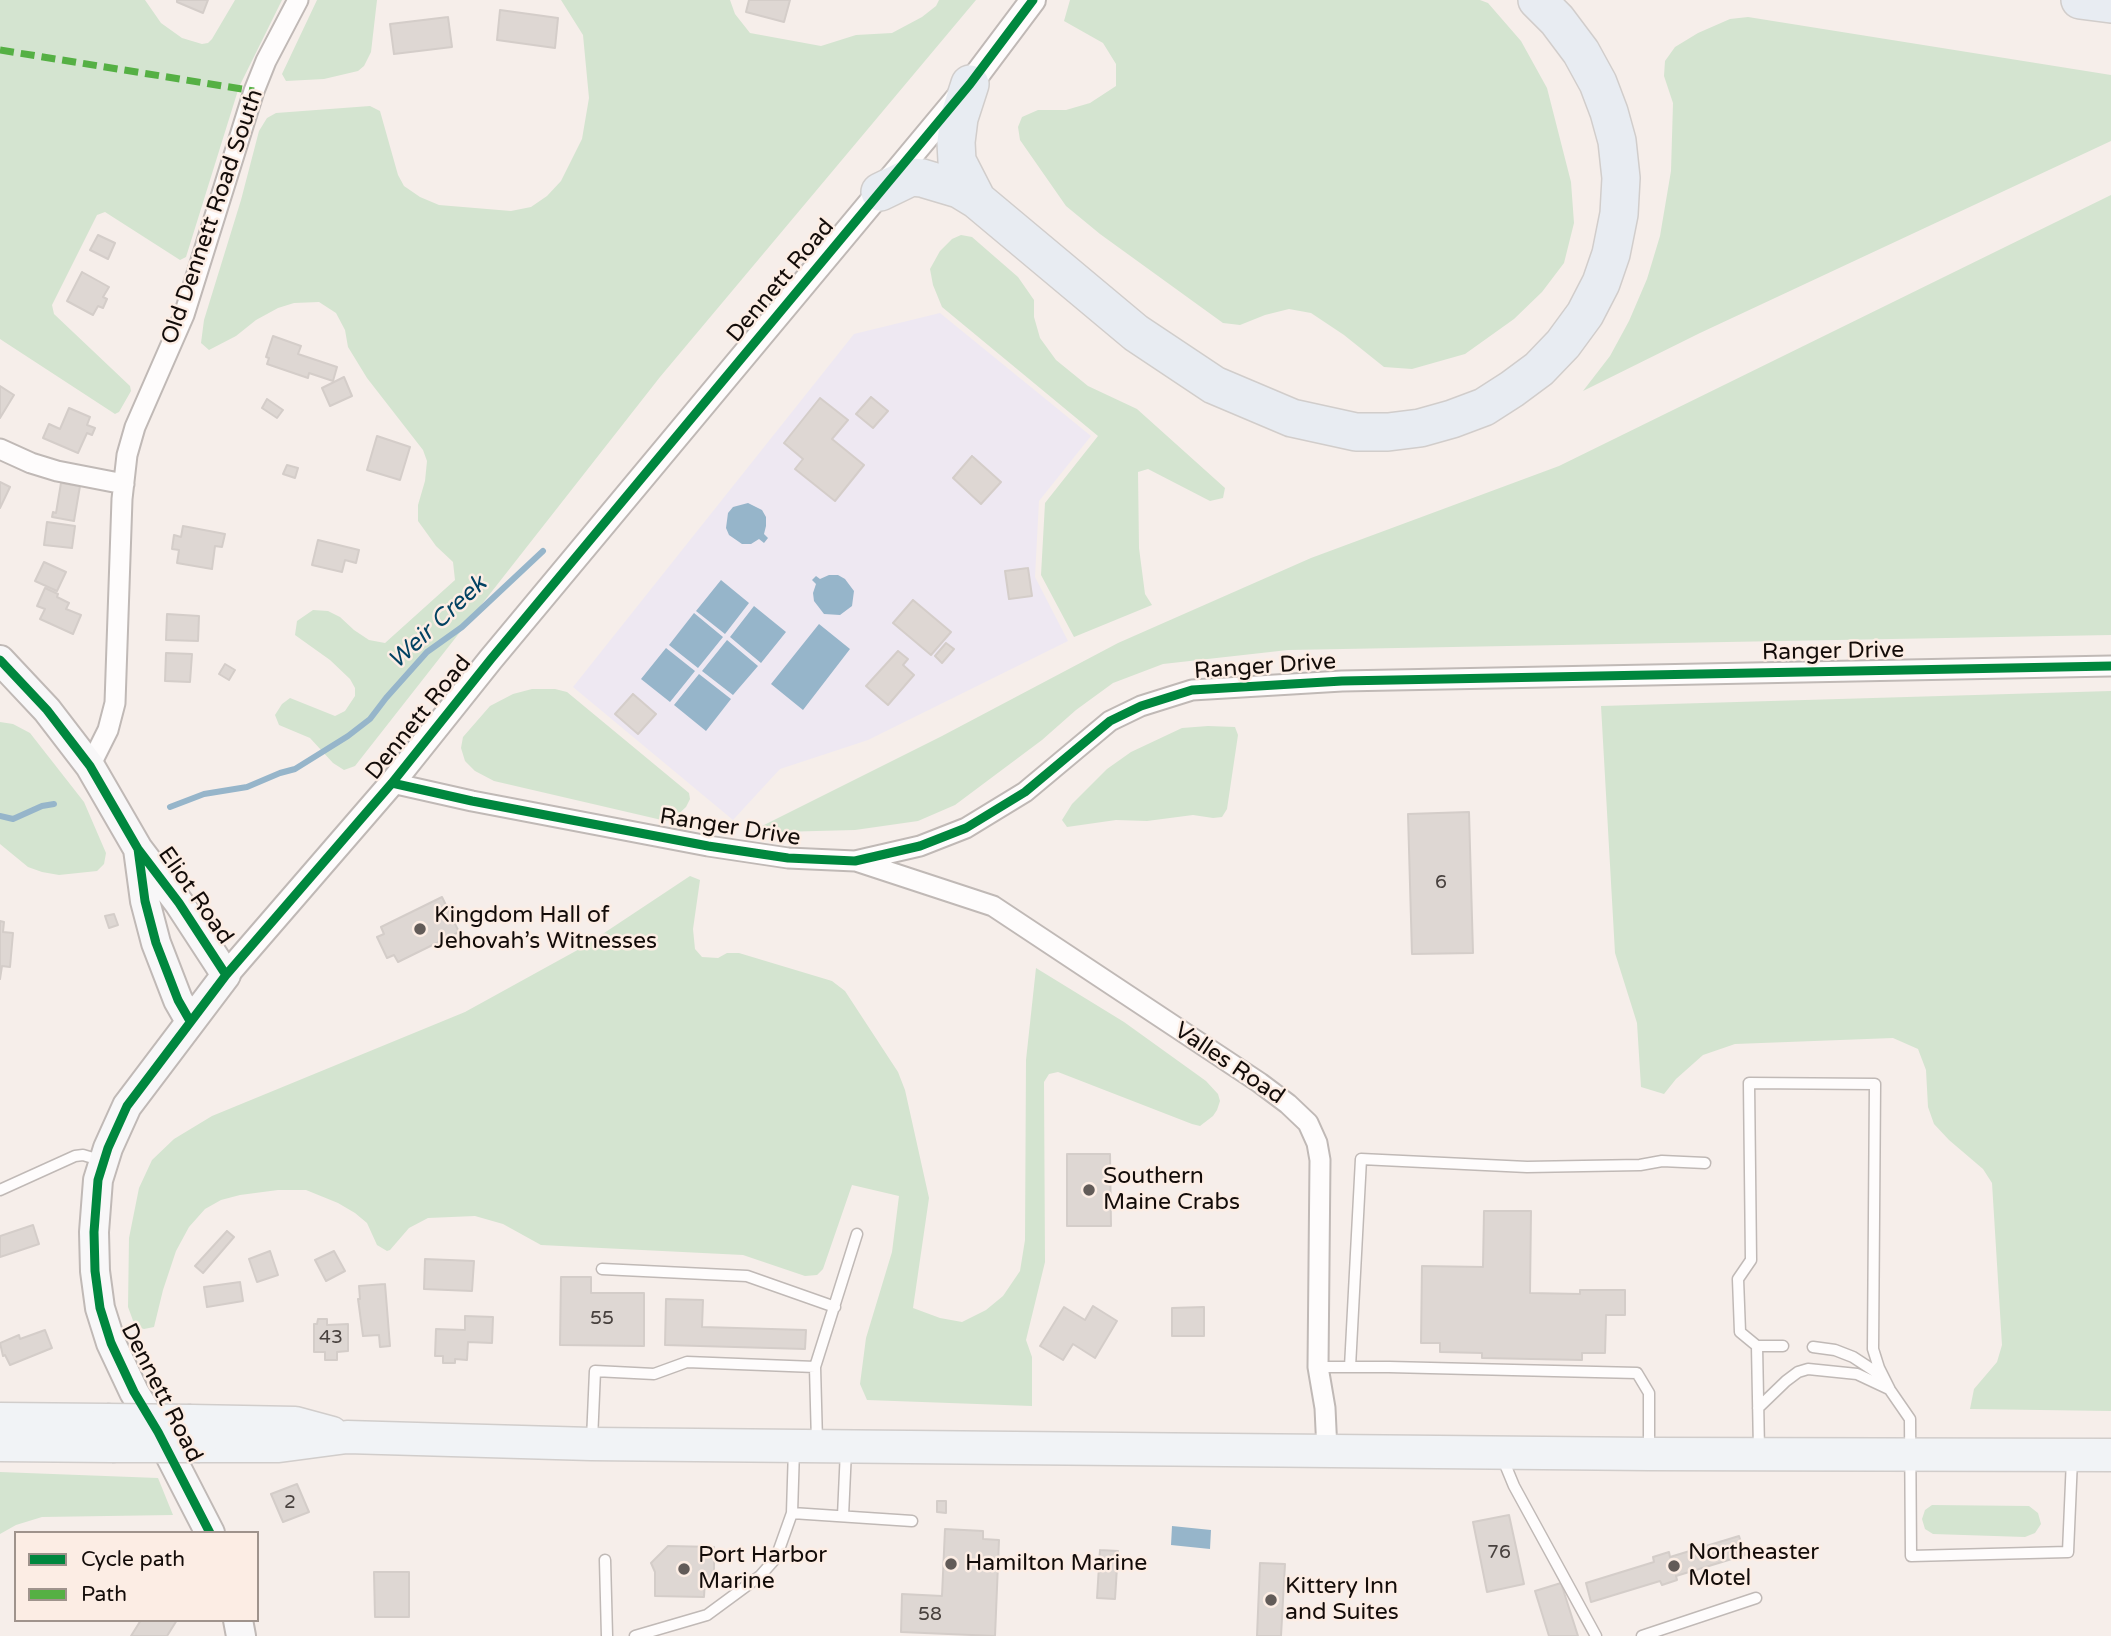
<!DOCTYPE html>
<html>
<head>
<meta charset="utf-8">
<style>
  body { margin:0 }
  #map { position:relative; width:2111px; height:1636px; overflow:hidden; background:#f6eeea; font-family:"Varela Round",sans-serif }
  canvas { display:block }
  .legend { position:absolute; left:14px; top:1531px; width:245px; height:91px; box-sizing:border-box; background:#fcede4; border:2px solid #9f938c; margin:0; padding:9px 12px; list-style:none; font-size:21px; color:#130c09 }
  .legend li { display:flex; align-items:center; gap:14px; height:35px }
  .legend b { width:35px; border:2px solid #9f938c }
</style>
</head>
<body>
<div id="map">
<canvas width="2111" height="1636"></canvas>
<ul class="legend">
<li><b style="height:9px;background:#00873e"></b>Cycle path</li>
<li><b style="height:9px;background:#55b044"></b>Path</li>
</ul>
</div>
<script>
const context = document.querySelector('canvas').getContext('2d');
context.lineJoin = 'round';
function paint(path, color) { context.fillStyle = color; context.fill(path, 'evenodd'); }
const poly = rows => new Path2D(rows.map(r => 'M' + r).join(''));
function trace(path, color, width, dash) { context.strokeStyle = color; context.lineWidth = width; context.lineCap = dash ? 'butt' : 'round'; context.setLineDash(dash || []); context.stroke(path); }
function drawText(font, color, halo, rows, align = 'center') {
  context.font = font + ' "Varela Round",sans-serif'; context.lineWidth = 5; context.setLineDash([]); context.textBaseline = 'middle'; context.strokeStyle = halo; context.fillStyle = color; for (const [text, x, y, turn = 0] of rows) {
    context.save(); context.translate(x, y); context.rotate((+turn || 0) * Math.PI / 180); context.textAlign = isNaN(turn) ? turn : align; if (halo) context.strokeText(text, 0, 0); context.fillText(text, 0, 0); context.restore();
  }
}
const industrial = poly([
  [940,313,1091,436,1039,501,1035,577,1068,641,868,740,780,769,733,820,573,687,854,334]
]);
const green = poly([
  [0,0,145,0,161,23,182,38,202,44,208,43,212,39,235,0,282,0,239,87,186,257,180,260,105,212,97,215,52,305,54,314,130,386,131,391,119,412,115,414,0,339],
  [317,0,377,0,371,52,364,66,358,71,324,79,286,81,282,74],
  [561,0,730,0,735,14,750,33,821,46,856,35,892,33,922,17,936,6,939,0,976,0,660,377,355,766,344,770,333,763,310,738,279,725,275,715,282,704,290,698,335,716,345,711,355,696,355,688,350,679,330,660,295,635,297,621,313,610,328,611,340,617,354,630,369,640,385,643,455,580,453,562,436,546,418,521,418,505,425,481,427,461,423,450,367,378,348,347,345,330,336,313,319,302,294,303,278,308,256,320,236,336,209,350,201,343,204,320,241,200,259,131,267,118,276,113,370,106,380,111,398,175,404,186,420,197,439,205,511,211,531,207,547,196,561,181,582,139,589,98,583,35],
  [1070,0,1480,0,1488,3,1521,41,1547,88,1571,182,1574,223,1564,263,1542,292,1514,319,1465,354,1412,369,1384,367,1344,335,1311,313,1289,309,1265,315,1240,325,1223,323,1100,234,1066,206,1020,140,1018,127,1022,117,1038,110,1066,110,1090,103,1116,86,1116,64,1103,43,1064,21],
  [1748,17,2111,75,2111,141,1700,333,1583,391,1610,356,1629,321,1647,279,1660,236,1671,171,1673,103,1664,76,1665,61,1675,47,1698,33,1730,19],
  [2111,195,2111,635,1288,650,1163,664,1113,683,1076,710,1042,740,955,805,918,821,855,830,778,832,760,827,942,736,1118,643,1311,558,1559,466],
  [961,235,972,237,1018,277,1034,300,1034,317,1040,338,1056,360,1088,386,1137,409,1225,488,1223,498,1210,501,1148,469,1138,472,1139,548,1145,594,1152,605,1074,637,1041,575,1045,503,1098,436,942,307,933,285,930,269,940,251,952,239],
  [532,689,555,689,567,692,689,793,690,799,686,807,673,819,666,821,494,781,475,771,465,761,461,748,463,737,490,706,513,694],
  [2111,691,2111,1411,1970,1409,1974,1389,1997,1362,2002,1345,1992,1183,1983,1169,1949,1140,1934,1124,1928,1107,1926,1070,1918,1049,1893,1038,1735,1044,1703,1055,1676,1079,1664,1094,1641,1087,1637,1023,1615,953,1601,706],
  [0,722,13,724,30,733,84,802,106,853,104,864,97,871,59,875,42,872,28,867,0,844],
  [1208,726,1235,727,1238,735,1227,809,1222,817,1213,818,1193,815,1147,821,1116,820,1067,827,1062,820,1072,804,1107,769,1131,752,1182,728],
  [690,876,700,880,693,929,695,949,702,957,718,958,727,953,739,953,832,981,845,991,898,1072,905,1090,929,1198,913,1308,940,1318,962,1322,986,1310,1003,1296,1020,1271,1025,1240,1026,1060,1036,968,1124,1022,1206,1081,1218,1094,1220,1101,1217,1110,1213,1116,1200,1126,1192,1124,1058,1072,1049,1074,1044,1082,1045,1262,1026,1340,1032,1357,1032,1406,867,1400,860,1384,866,1338,892,1252,899,1196,852,1185,823,1269,817,1275,805,1276,743,1255,541,1245,503,1224,475,1216,428,1218,409,1228,390,1250,387,1251,377,1245,367,1223,355,1213,338,1203,306,1190,278,1190,240,1195,221,1200,205,1209,189,1227,176,1251,163,1290,154,1327,144,1329,135,1326,128,1307,129,1238,139,1188,152,1160,174,1139,212,1116,465,1012,583,947],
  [0,1472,158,1478,173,1515,42,1517,16,1525,0,1534],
  [1932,1505,2029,1506,2038,1513,2041,1524,2035,1533,2025,1537,1933,1534,1925,1529,1922,1519,1925,1510]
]);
const water = poly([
  [748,503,762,510,766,517,766,526,764,534,768,538,764,543,759,539,751,544,742,544,729,535,726,528,728,513,733,507],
  [829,575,838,575,845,579,854,591,852,606,840,615,824,614,814,601,813,593,816,584,812,580,816,576,820,579],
  [721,580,749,603,725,634,696,611],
  [754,606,786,632,761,663,730,637],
  [694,613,723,637,698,668,669,645],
  [819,624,850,649,803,710,771,684],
  [727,640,758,666,733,695,702,671],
  [666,648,695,671,670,702,641,679],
  [699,674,731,699,706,731,674,705],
  [1172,1526,1211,1530,1210,1549,1171,1545]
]);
const stream = poly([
  [170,807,204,794,247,787,280,773,295,769,348,736,370,719,386,698,427,652,462,627,543,551],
  [0,816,13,819,42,806,54,804]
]);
const building = poly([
  [177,0,208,0,203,13,177,2,177,0],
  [749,0,790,0,784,22,746,12,749,0],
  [500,10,558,18,555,48,497,40,500,10],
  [448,17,452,47,394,54,390,24,448,17],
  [98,235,115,243,108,259,90,250,98,235],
  [82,272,109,287,103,297,107,299,103,308,98,306,93,315,67,301,82,272],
  [273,336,301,346,298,354,337,367,333,381,309,373,308,378,267,364,269,358,266,357,273,336],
  [344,377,352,396,330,406,322,388,344,377],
  [0,386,14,395,0,418,0,386],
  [871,397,888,411,873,428,856,414,871,397],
  [820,398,848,420,832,439,864,465,835,501,795,469,803,459,784,443,820,398],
  [267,399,283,410,277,418,262,408,267,399],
  [69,408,90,417,87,425,95,428,92,435,87,433,78,453,43,438,49,424,60,429,69,408],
  [377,436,410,447,400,480,367,470,377,436],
  [972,456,1001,482,981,504,953,478,972,456],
  [287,465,298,468,295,478,283,474,287,465],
  [0,482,10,487,0,508,0,482],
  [61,483,80,486,74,521,52,517,53,512,56,513,61,483],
  [47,522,75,526,72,548,44,545,47,522],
  [183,526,225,534,222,547,215,546,212,569,177,563,179,550,172,549,174,535,181,537,183,526],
  [318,540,359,550,356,563,345,560,342,572,312,565,318,540],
  [44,562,66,572,57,591,35,581,44,562],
  [1028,568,1032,596,1009,599,1005,571,1028,568],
  [45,588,58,594,57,597,69,603,66,609,81,615,73,634,40,619,45,609,37,606,45,588],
  [913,600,951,632,931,655,893,623,913,600],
  [167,614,199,616,198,641,166,640,167,614],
  [946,643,954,649,942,663,935,656,946,643],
  [898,651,908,659,903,665,914,675,888,705,866,686,898,651],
  [166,653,192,654,190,682,165,681,166,653],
  [225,664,235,670,229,680,219,674,225,664],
  [633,694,656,714,638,734,615,714,633,694],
  [1469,812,1473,953,1412,954,1408,814,1469,812],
  [442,897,459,932,398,962,394,955,387,958,377,937,384,934,381,927,442,897],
  [114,914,118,925,109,928,105,916,114,914],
  [0,921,4,922,3,932,13,933,10,967,2,966,0,979,0,921],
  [1067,1154,1110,1154,1111,1226,1067,1226,1067,1154],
  [1484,1211,1531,1211,1530,1293,1580,1294,1580,1290,1625,1290,1625,1315,1606,1315,1605,1353,1582,1353,1582,1360,1482,1358,1482,1353,1440,1352,1440,1343,1421,1343,1422,1266,1483,1267,1484,1211],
  [33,1225,39,1244,0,1257,0,1236,33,1225],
  [227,1231,234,1237,203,1273,195,1266,227,1231],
  [270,1251,278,1275,257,1282,249,1259,270,1251],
  [334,1251,345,1271,326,1281,315,1260,334,1251],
  [425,1259,474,1261,472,1291,424,1289,425,1259],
  [561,1277,591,1277,591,1293,644,1293,644,1346,560,1345,561,1277],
  [240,1282,243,1301,207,1307,204,1287,240,1282],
  [385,1284,390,1346,380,1347,379,1335,363,1336,358,1299,360,1299,359,1286,385,1284],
  [666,1299,703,1300,702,1327,806,1330,805,1349,665,1345,666,1299],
  [1093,1306,1117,1321,1095,1358,1073,1344,1063,1360,1040,1346,1064,1307,1085,1320,1093,1306],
  [1204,1307,1204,1336,1172,1336,1172,1308,1204,1307],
  [465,1316,493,1317,492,1343,468,1342,467,1360,455,1359,455,1363,443,1363,443,1356,435,1356,436,1329,465,1330,465,1316],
  [318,1319,327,1319,327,1325,348,1324,348,1351,337,1352,337,1360,325,1360,325,1352,314,1352,314,1324,317,1324,318,1319],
  [45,1330,52,1348,10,1365,5,1355,3,1356,0,1343,19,1335,20,1339,45,1330],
  [297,1484,309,1512,283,1522,271,1494,297,1484],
  [937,1501,946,1501,946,1513,937,1512,937,1501],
  [1509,1515,1524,1584,1487,1592,1473,1522,1509,1515],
  [945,1529,983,1531,983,1539,999,1540,995,1636,901,1632,902,1594,942,1596,945,1529],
  [1739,1536,1745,1555,1676,1576,1677,1580,1662,1585,1660,1581,1591,1602,1586,1583,1654,1562,1653,1557,1669,1552,1670,1557,1739,1536],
  [668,1546,714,1547,714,1580,705,1580,704,1597,655,1596,655,1572,651,1563,668,1546],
  [1100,1550,1118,1551,1115,1599,1097,1598,1100,1550],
  [1260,1563,1285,1564,1281,1636,1257,1636,1260,1563],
  [374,1572,409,1572,409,1617,375,1617,374,1572],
  [1561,1583,1578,1636,1549,1636,1535,1591,1561,1583],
  [141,1620,177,1620,167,1636,131,1636,141,1620]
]);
const service = poly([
  [0,1190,75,1156,83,1155,103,1161],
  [602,1269,747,1276,835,1307],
  [1757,1346,1783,1346],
  [1813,1347,1835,1350,1853,1357,1882,1376],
  [815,1367,857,1234],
  [1318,1367,1389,1367,1637,1373,1649,1393,1649,1450],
  [1350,1367,1361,1159,1527,1167,1640,1165,1662,1161,1705,1163],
  [1758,1408,1786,1381,1798,1372,1808,1369,1857,1374,1889,1389],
  [592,1440,595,1371,654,1374,687,1362,815,1367,817,1442],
  [1759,1450,1757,1346,1740,1332,1738,1279,1751,1260,1749,1083,1875,1084,1873,1349,1879,1368,1890,1390,1910,1419,1911,1556,2068,1552,2072,1459],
  [1502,1457,1514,1486,1596,1636],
  [792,1513,912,1521],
  [843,1516,846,1450],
  [605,1560,607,1636],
  [635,1636,707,1615,760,1576,776,1558,792,1513,794,1449],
  [1642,1636,1756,1598]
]);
const minor = poly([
  [0,449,31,463,57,471,124,484],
  [90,766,108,730,115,703,122,499,127,455,135,427,184,315,254,91,266,61,298,0],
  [392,783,472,801,708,846,788,858,855,861,920,846,966,828,1025,792,1110,721,1141,706,1192,690,1342,681,2111,666],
  [856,861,993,906,1260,1083,1288,1104,1308,1123,1317,1143,1320,1160,1318,1367,1325,1408,1327,1451]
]);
const tertiary = poly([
  [226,975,392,783,491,659,970,84,1033,0]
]);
const secondary = poly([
  [0,660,47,710,90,766,138,849,179,903,226,975,127,1106,108,1148,98,1180,94,1232,95,1271,100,1308,111,1343,134,1392,158,1432,210,1533],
  [138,849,145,901,156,943,178,1000,190,1021],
  [238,1620,241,1636]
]);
const primary = poly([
  [0,1419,107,1420],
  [191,1421,295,1423,332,1433],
  [0,1445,112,1446],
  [200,1446,279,1446,347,1437,591,1444,1649,1454,2111,1455]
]);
const motorway = poly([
  [2080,0,2111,4],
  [970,84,959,118,956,142,957,161,977,200],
  [880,192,911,177,922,178,959,189,977,200,1136,333,1214,385,1292,418,1356,432,1388,432,1420,428,1452,419,1484,407,1512,389,1539,369,1563,344,1585,314,1601,283,1611,254,1619,214,1621,178,1617,141,1609,112,1598,83,1581,52,1557,20,1537,0]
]);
const primaryBridge = poly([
  [107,1420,191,1421],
  [112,1446,200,1446]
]);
const quiet = poly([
  [0,50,254,91]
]);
const cycleway = poly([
  [0,660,47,710,90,766,138,849,179,903,226,975],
  [392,783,472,801,708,846,788,858,855,861,920,846,966,828,1025,792,1110,721,1141,706,1192,690,1342,681,2111,666],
  [138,849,145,901,156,943,178,1000,190,1021],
  [210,1533,158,1432,134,1392,111,1343,100,1308,95,1271,94,1232,98,1180,108,1148,127,1106,226,975,392,783,491,659,970,84,1033,0]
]);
const markers = [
  [420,929,7,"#625b58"],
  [1089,1190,7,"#625b58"],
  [951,1564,7,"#625b58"],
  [1674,1566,7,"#625b58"],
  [684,1569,7,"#625b58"],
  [1271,1600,7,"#625b58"]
];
const numberNames = [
  ["6",1441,883],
  ["55",602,1319],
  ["43",331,1338],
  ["2",290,1503],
  ["76",1499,1553],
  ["58",930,1615]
];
const streetNames = [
  ["Old Dennett Road South",213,217,-71],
  ["Dennett Road",781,281,-50],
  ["Ranger Drive",1833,652,-1],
  ["Ranger Drive",1265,667,-4],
  ["Dennett Road",419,718,-51],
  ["Ranger Drive",730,828,9],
  ["Eliot Road",195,896,55],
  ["Valles Road",1229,1064,34],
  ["Dennett Road",161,1393,63]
];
const poiNames = [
  ["Kingdom Hall of",434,916],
  ["Jehovah’s Witnesses",434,942],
  ["Southern",1103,1177],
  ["Maine Crabs",1103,1203],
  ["Northeaster",1688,1553],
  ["Motel",1688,1579],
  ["Port Harbor",698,1556],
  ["Marine",698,1582],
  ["Hamilton Marine",965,1564],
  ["Kittery Inn",1285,1587],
  ["and Suites",1285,1613]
];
const waterNames = [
  ["Weir Creek",438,623,-43]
];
paint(industrial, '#eee8f2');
paint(green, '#d4e4d0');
paint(water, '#96b5ca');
trace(stream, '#96b5ca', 6);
paint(building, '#ded7d3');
trace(building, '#d4cdc9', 2);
trace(service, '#c0b9b6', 13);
trace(minor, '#c0b9b6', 23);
trace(tertiary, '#c0b9b6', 28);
trace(secondary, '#c0b9b6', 32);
trace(primary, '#d1cdcb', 35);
trace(motorway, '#d1cdcb', 40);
trace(service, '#fefcfc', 10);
trace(minor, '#fefcfc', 19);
trace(tertiary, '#fefcfc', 24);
trace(secondary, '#f8f7f8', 28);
trace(primary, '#f1f3f6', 32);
trace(motorway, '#e8ecf2', 37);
trace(primaryBridge, '#d1cdcb', 35, []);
trace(primaryBridge, '#f1f3f6', 32);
trace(quiet, '#55b044', 7, [14, 7]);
trace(cycleway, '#00873e', 9);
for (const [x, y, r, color] of markers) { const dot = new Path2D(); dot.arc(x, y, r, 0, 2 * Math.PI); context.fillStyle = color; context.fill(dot); trace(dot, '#fcede4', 2.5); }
drawText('19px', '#48413e', null, numberNames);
drawText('23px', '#130c09', '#fcede4', streetNames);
drawText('23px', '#130c09', '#fcede4', poiNames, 'left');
drawText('italic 24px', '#024262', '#fcede4', waterNames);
</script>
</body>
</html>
